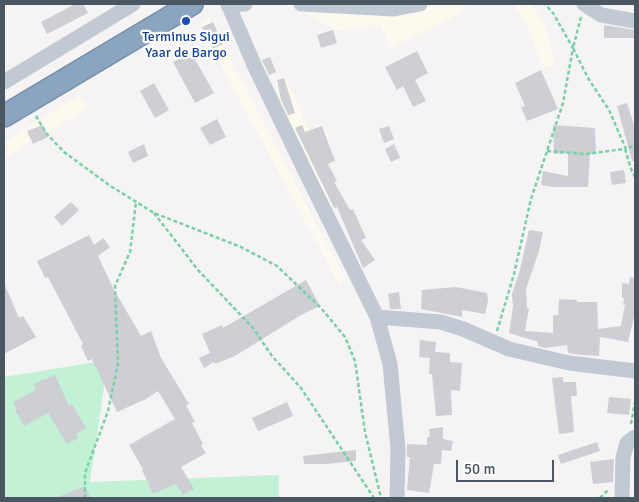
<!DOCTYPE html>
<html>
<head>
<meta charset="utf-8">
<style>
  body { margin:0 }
  #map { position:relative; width:639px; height:502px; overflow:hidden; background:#f5f3f3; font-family:Signika,sans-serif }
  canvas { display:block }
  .frame { position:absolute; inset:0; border:5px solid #4a5661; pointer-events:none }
  .scale { position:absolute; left:456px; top:460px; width:98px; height:22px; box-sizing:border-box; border:2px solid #4a5661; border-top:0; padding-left:6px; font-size:15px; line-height:18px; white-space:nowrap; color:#4a5661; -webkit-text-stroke:4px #fff; paint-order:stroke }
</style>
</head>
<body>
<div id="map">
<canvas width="639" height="502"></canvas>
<div class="frame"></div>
<div class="scale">50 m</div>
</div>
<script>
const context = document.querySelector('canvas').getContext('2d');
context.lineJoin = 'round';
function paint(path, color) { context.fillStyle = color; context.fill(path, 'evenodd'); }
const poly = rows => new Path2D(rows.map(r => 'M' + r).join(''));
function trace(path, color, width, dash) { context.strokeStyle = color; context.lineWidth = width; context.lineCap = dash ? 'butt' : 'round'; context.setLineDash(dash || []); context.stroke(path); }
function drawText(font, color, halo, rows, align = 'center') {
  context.font = font + ' Signika,sans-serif'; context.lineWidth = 4.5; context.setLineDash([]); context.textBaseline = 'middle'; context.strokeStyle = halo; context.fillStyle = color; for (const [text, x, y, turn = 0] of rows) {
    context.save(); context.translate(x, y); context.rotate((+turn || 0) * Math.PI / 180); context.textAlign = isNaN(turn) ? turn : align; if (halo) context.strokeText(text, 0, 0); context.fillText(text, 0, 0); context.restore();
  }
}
const commercial = poly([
  [292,4,469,4,449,20,390,48,381,26,334,30],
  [513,4,532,4,545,26,555,65,542,67,527,24],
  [209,18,346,280,339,285,206,37,201,23],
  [285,76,311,134,325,130,331,145,319,151,338,191,323,200,284,120,275,79],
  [80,95,88,108,4,159,4,142]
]);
const green = poly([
  [108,360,90,482,279,475,279,498,4,498,4,377]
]);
const building = poly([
  [75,4,83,4,88,13,47,34,41,22],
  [213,22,223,44,213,49,202,27],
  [604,25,635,30,635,38,604,38],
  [333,30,337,43,321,48,317,35],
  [417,51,428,73,415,80,426,101,413,107,403,86,397,90,385,67],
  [191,52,214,93,195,103,173,62],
  [270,57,276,72,269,75,262,60],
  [541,70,558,109,527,121,521,107,525,106,515,83],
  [284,78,295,113,288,115,281,100,277,80],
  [154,83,169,110,155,118,140,91],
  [627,103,635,128,635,161,632,161,617,106],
  [217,119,226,137,210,145,200,128],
  [43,125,48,137,33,144,27,131],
  [302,125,305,132,322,126,335,161,328,164,337,181,334,182,350,210,353,209,366,238,361,240,375,260,363,268,337,207,334,208,295,128],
  [553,125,595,128,596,154,590,154,588,187,553,187,541,185,543,171,568,176,568,153,554,154],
  [389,126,394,139,384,143,379,129],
  [144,144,148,156,133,163,128,152],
  [394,144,400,158,391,162,385,149],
  [624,170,626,183,612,185,610,172],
  [71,202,79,210,62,226,54,217],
  [529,230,543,232,539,251,526,289,527,308,529,308,525,331,553,333,553,315,558,315,559,299,577,300,577,302,597,302,598,329,621,326,625,305,623,305,624,298,622,298,622,283,629,284,630,277,635,278,635,316,634,317,628,342,600,337,599,356,582,355,568,353,567,345,545,348,538,346,538,342,509,333,513,306,512,294,520,270],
  [89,235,94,245,103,238,110,247,98,256,113,288,141,336,151,331,161,358,189,404,186,405,195,422,192,423,203,444,201,446,206,453,181,467,194,489,183,495,176,484,153,494,142,470,143,469,129,445,175,419,158,391,146,399,117,412,92,359,88,361,81,346,83,344,48,277,45,278,37,261],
  [306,280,320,306,301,315,235,356,215,364,214,362,204,368,199,358,210,353,202,334,222,325,223,328],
  [4,283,19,318,23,316,36,337,4,354],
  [456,287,487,293,488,301,485,314,462,310,462,317,421,309,422,290],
  [399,292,401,309,390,309,388,294],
  [420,340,436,342,435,352,450,353,450,362,462,363,460,391,451,390,452,415,436,416,432,374,429,374,430,358,419,357],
  [55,375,69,406,72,404,86,428,76,434,78,438,67,444,48,413,24,426,15,410,17,409,13,402,36,390,33,384],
  [563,377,563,382,576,382,577,396,571,396,574,432,559,434,552,378],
  [609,397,631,399,629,415,607,413],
  [287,402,293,416,258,431,252,418],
  [443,427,443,439,453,441,451,451,442,450,441,464,434,464,429,493,407,490,410,457,407,457,407,444,427,445,427,437,430,437,429,429],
  [597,442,600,451,561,464,558,455],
  [356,450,356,461,326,464,304,464,303,456],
  [614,459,613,482,593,484,590,462],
  [85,486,91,498,56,498]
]);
const path = poly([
  [581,17,573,48,588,78,609,110,626,149,635,145],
  [36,116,46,133,64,152,109,185,154,213,241,247,277,266,321,308,345,337,355,361,365,432,381,498],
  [625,149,631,169,635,177],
  [547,151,586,154,624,149],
  [154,213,198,270,253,328,272,356,301,388,374,498],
  [497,331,514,274,531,199,563,103,573,48,553,13,545,4],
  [631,424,635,402],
  [85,498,85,473,108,411,118,364,115,286,130,252,136,202],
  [600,498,608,490]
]);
const minor = poly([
  [228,4,255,67,308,177,377,317,390,364,398,449,397,498],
  [301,4,394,9,420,4],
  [584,4,601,15,635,21],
  [228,5,245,4],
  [4,82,133,4],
  [377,317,441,322,463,329,509,349,569,363,635,371],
  [622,498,623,457,627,443,635,437]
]);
const highway = poly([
  [4,116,192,4]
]);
const markers = [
  [186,21,5,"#1a4fb4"]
];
const transitNames = [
  ["Terminus Sigui",186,37],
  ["Yaar de Bargo",186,53]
];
paint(commercial, '#fdf9ef');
paint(green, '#c3f1d5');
paint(building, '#cdcfd5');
trace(highway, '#7690ad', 24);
trace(path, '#7ad0a6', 2.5, [4, 2.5]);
trace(minor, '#c1cad2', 15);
trace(highway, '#8ba5c1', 21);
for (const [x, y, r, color] of markers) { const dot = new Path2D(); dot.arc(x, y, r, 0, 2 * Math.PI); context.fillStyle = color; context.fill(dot); trace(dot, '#fff', 2); }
drawText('14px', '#164399', '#fff', transitNames);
</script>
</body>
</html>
